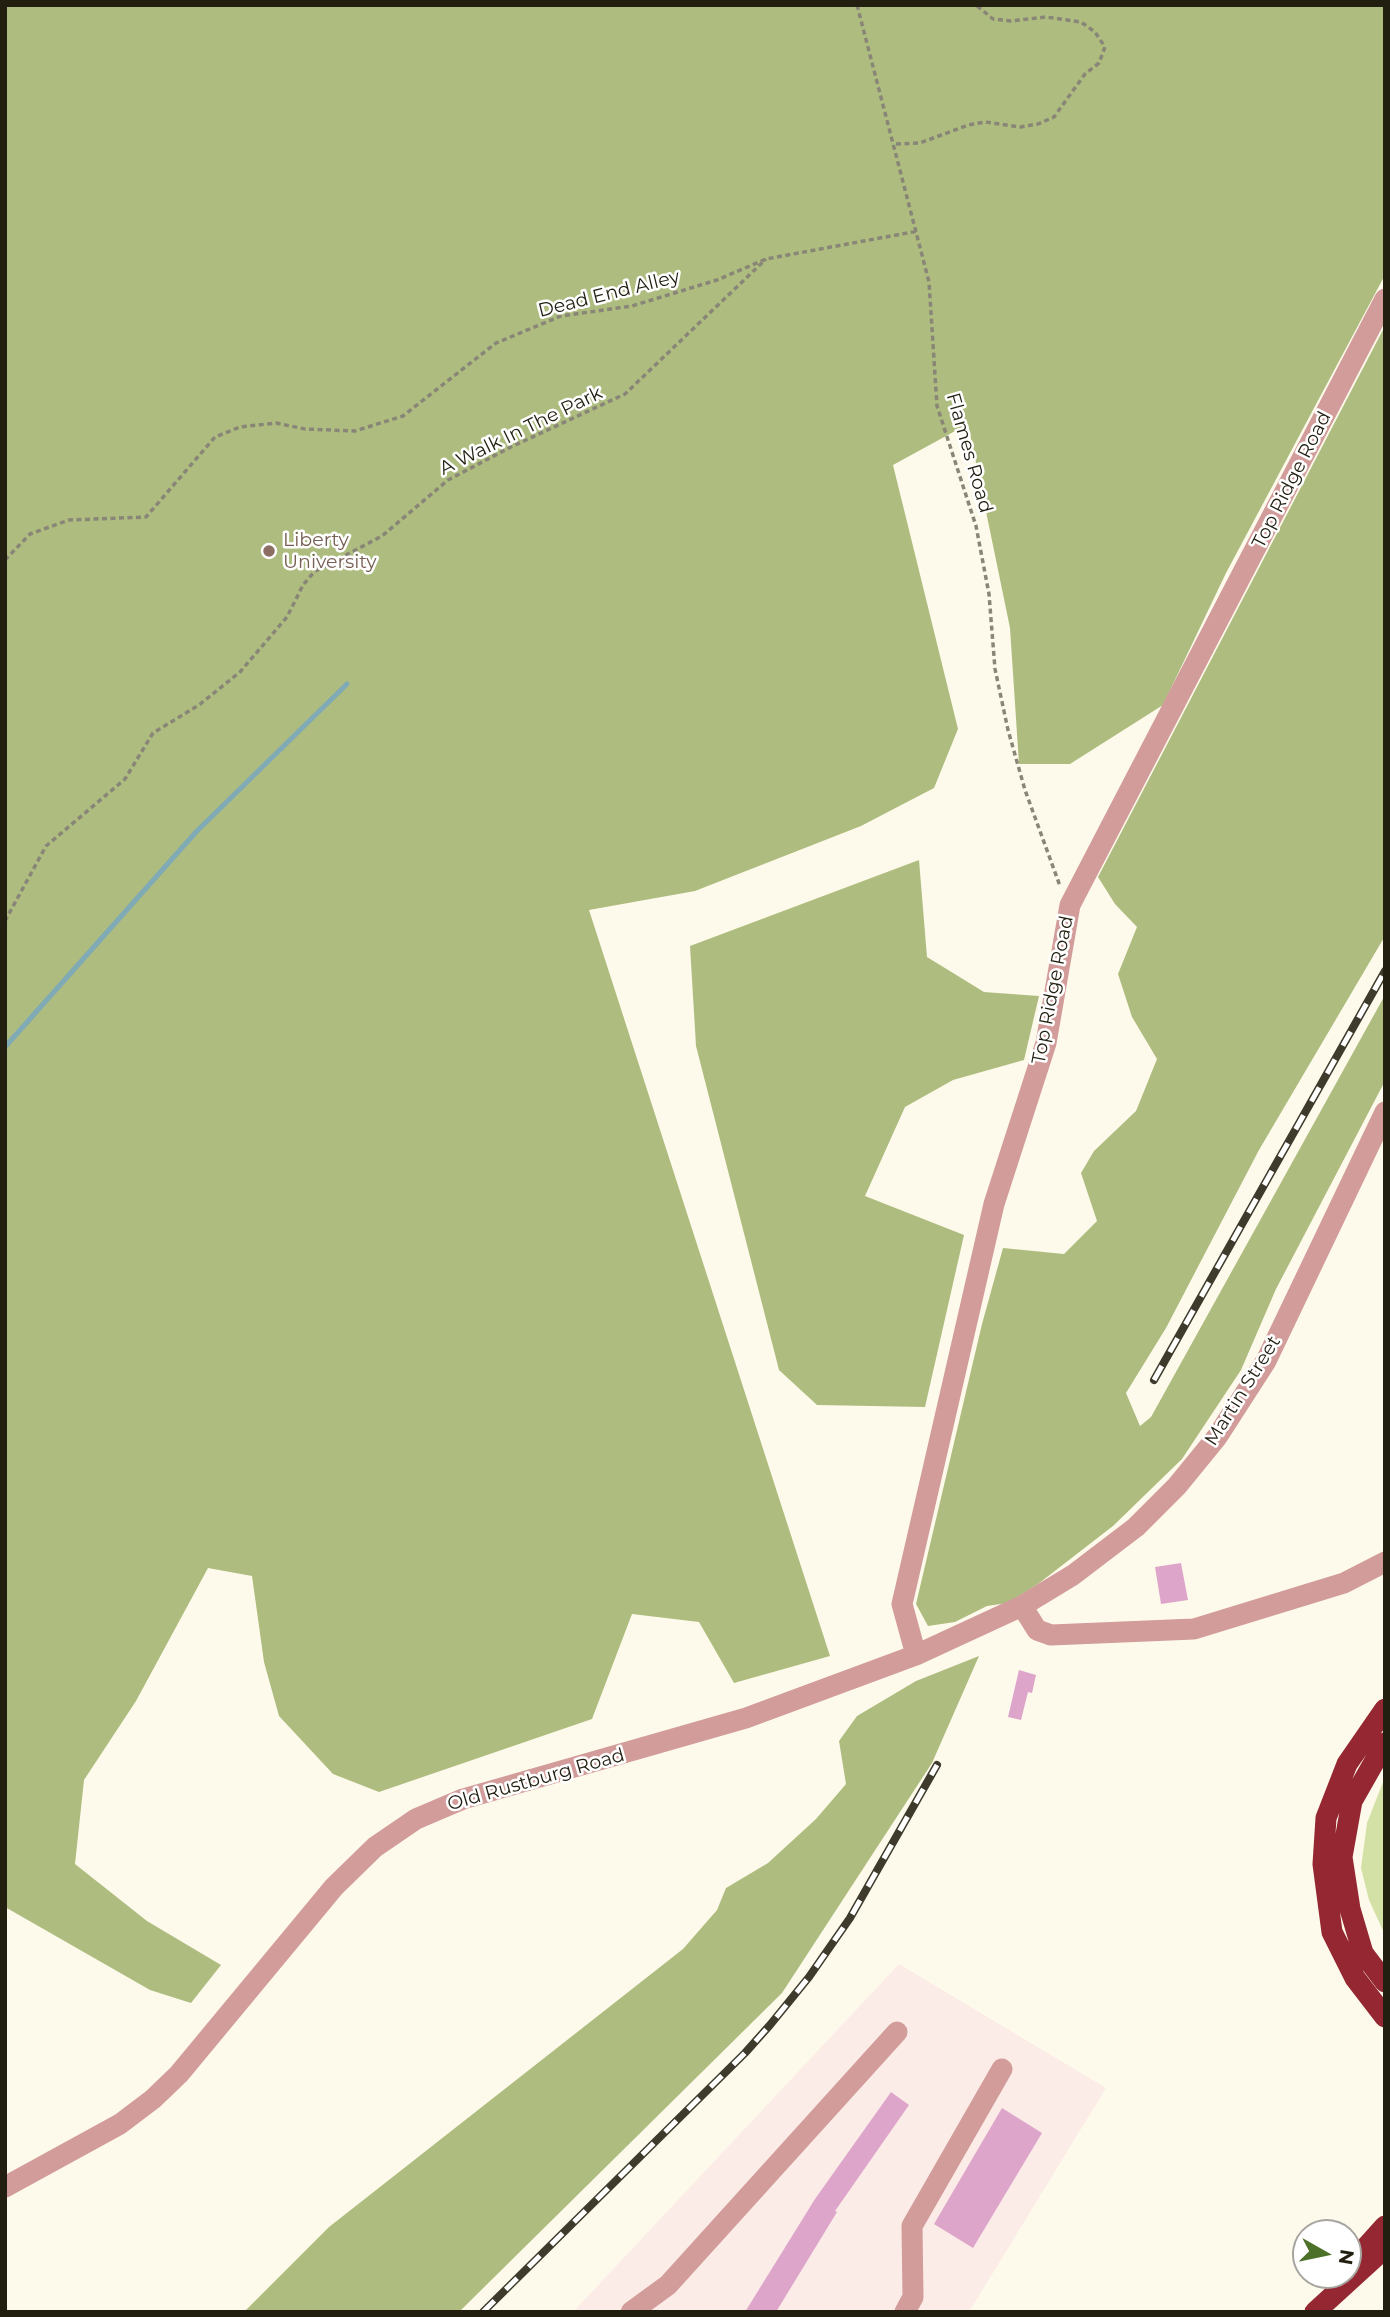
<!DOCTYPE html>
<html>
<head>
<meta charset="utf-8">
<style>
  body { margin:0 }
  #map { position:relative; width:1390px; height:2317px; overflow:hidden; background:#fefaeb; font-family:Montserrat,sans-serif }
  canvas { display:block }
  .frame { position:absolute; inset:0; border:7px solid #221f11; pointer-events:none }
  .north { position:absolute; left:1292px; top:2219px; width:70px; height:70px; box-sizing:border-box; background:#fff; border:2px solid #a7a5a0; border-radius:50%; rotate:99deg; font-size:19px; font-weight:700; line-height:28px; text-align:center; color:#221f11 }
  .north::after { content:''; display:block; margin:auto; width:24px; height:32px; background:#4e7129; clip-path:polygon(50% 0,100% 100%,50% 72%,0 100%) }
</style>
</head>
<body>
<div id="map">
<canvas width="1390" height="2317"></canvas>
<div class="frame"></div>
<div class="north">N</div>
</div>
<script>
const context = document.querySelector('canvas').getContext('2d');
context.lineJoin = 'round';
function paint(path, color) { context.fillStyle = color; context.fill(path, 'evenodd'); }
const poly = rows => new Path2D(rows.map(r => 'M' + r).join(''));
function trace(path, color, width, dash) { context.strokeStyle = color; context.lineWidth = width; context.lineCap = dash ? 'butt' : 'round'; context.setLineDash(dash || []); context.stroke(path); }
function drawText(font, color, halo, rows, align = 'center') {
  context.font = font + ' Montserrat,sans-serif'; context.lineWidth = 5; context.setLineDash([]); context.textBaseline = 'middle'; context.strokeStyle = halo; context.fillStyle = color; for (const [text, x, y, turn = 0] of rows) {
    context.save(); context.translate(x, y); context.rotate((+turn || 0) * Math.PI / 180); context.textAlign = isNaN(turn) ? turn : align; if (halo) context.strokeText(text, 0, 0); context.fillText(text, 0, 0); context.restore();
  }
}
const industrial = poly([
  [899,1964,1106,2088,969,2312,573,2312]
]);
const green = poly([
  [1385,1777,1385,1935,1369,1900,1361,1868,1367,1823]
]);
const forest = poly([
  [5,5,1385,5,1385,275,1226,573,1163,705,1070,764,1019,764,1010,628,968,424,893,465,958,729,934,788,861,826,695,891,589,910,830,1656,734,1683,699,1622,632,1614,592,1719,379,1792,333,1774,279,1716,264,1662,252,1576,208,1568,136,1701,84,1780,75,1864,147,1921,221,1965,191,2003,150,1990,5,1907],
  [1385,326,1385,936,1259,1150,1166,1328,1126,1393,1140,1426,1151,1417,1385,995,1385,1081,1276,1289,1241,1370,1182,1459,1113,1526,1038,1584,1008,1603,987,1606,955,1622,928,1626,916,1604,982,1324,1003,1248,1064,1254,1097,1221,1081,1173,1094,1151,1136,1111,1157,1059,1132,1017,1118,974,1137,927,1115,904,1098,877],
  [919,860,927,957,984,992,1039,996,1024,1060,953,1080,905,1107,865,1196,964,1235,925,1407,817,1405,779,1370,696,1046,690,946],
  [979,1656,932,1763,782,1993,459,2312,244,2312,329,2227,683,1949,717,1910,726,1888,768,1863,816,1819,846,1784,839,1741,857,1716,916,1681]
]);
const stream = poly([
  [5,1047,196,832,347,684]
]);
const building = poly([
  [1181,1563,1188,1600,1161,1604,1155,1567],
  [1019,1670,1036,1675,1032,1693,1028,1692,1021,1720,1008,1717],
  [891,2092,909,2105,835,2211,837,2212,776,2312,745,2312,815,2199],
  [1002,2108,1042,2133,973,2248,934,2224]
]);
const path = poly([
  [857,5,929,282,937,406,976,526,989,594,995,669,1008,730,1025,790,1060,886],
  [896,144,920,143,968,125,985,122,1020,127,1038,124,1054,117,1085,74,1099,63,1105,47,1095,32,1081,22,1046,17,1011,21,993,19,976,5],
  [5,560,30,534,69,520,146,517,215,437,240,427,276,423,305,429,355,431,403,416,496,343,561,316,632,306,717,280,766,259,918,231],
  [5,921,46,846,125,779,153,733,199,705,240,672,287,617,303,585,314,572,382,536,448,480,511,447,625,394,766,259]
]);
const minor = poly([
  [1022,1606,1037,1630,1051,1635,1194,1629,1344,1583,1385,1562],
  [916,1655,902,1604,994,1204,1046,1043,1070,905,1385,299],
  [5,2187,120,2124,153,2099,179,2074,334,1887,375,1847,416,1819,463,1799,746,1718,916,1655,1022,1606,1073,1575,1136,1527,1177,1486,1217,1437,1266,1361,1385,1112],
  [631,2312,668,2285,897,2032],
  [905,2312,913,2297,912,2226,1002,2069]
]);
const highway = poly([
  [1385,1709,1347,1764,1326,1818,1323,1864,1332,1932,1355,1978,1385,2017],
  [1385,1743,1352,1801,1342,1857,1350,1909,1363,1953,1385,1982],
  [1349,2266,1385,2226],
  [1315,2312,1385,2248]
]);
const rail = poly([
  [1154,1380,1385,971],
  [483,2312,745,2053,770,2025,809,1977,850,1918,937,1765]
]);
const markers = [
  [269,551,7,"#8d6e63"]
];
const streetNames = [
  ["Dead End Alley",609,294,-14],
  ["A Walk In The Park",521,431,-26],
  ["Flames Road",969,453,74],
  ["Top Ridge Road",1292,480,-63],
  ["Top Ridge Road",1053,990,-79],
  ["Martin Street",1243,1391,-58],
  ["Old Rustburg Road",536,1780,-16]
];
const educationNames = [
  ["Liberty",283,540],
  ["University",283,562]
];
paint(industrial, '#fcece7');
paint(green, '#d3e1a6');
paint(forest, '#aebd7f');
trace(stream, '#80aab5', 5);
paint(building, '#dea5cb');
trace(path, '#898678', 3.5, [5, 3.5]);
trace(minor, '#d29c9b', 21);
trace(highway, '#942732', 21);
trace(rail, '#3e3a2c', 8);
trace(rail, '#fff', 5, [16]);
for (const [x, y, r, color] of markers) { const dot = new Path2D(); dot.arc(x, y, r, 0, 2 * Math.PI); context.fillStyle = color; context.fill(dot); trace(dot, '#fff', 2.5); }
drawText('19px', '#221f11', '#fff', streetNames);
drawText('19px', '#785e54', '#fff', educationNames, 'left');
</script>
</body>
</html>
